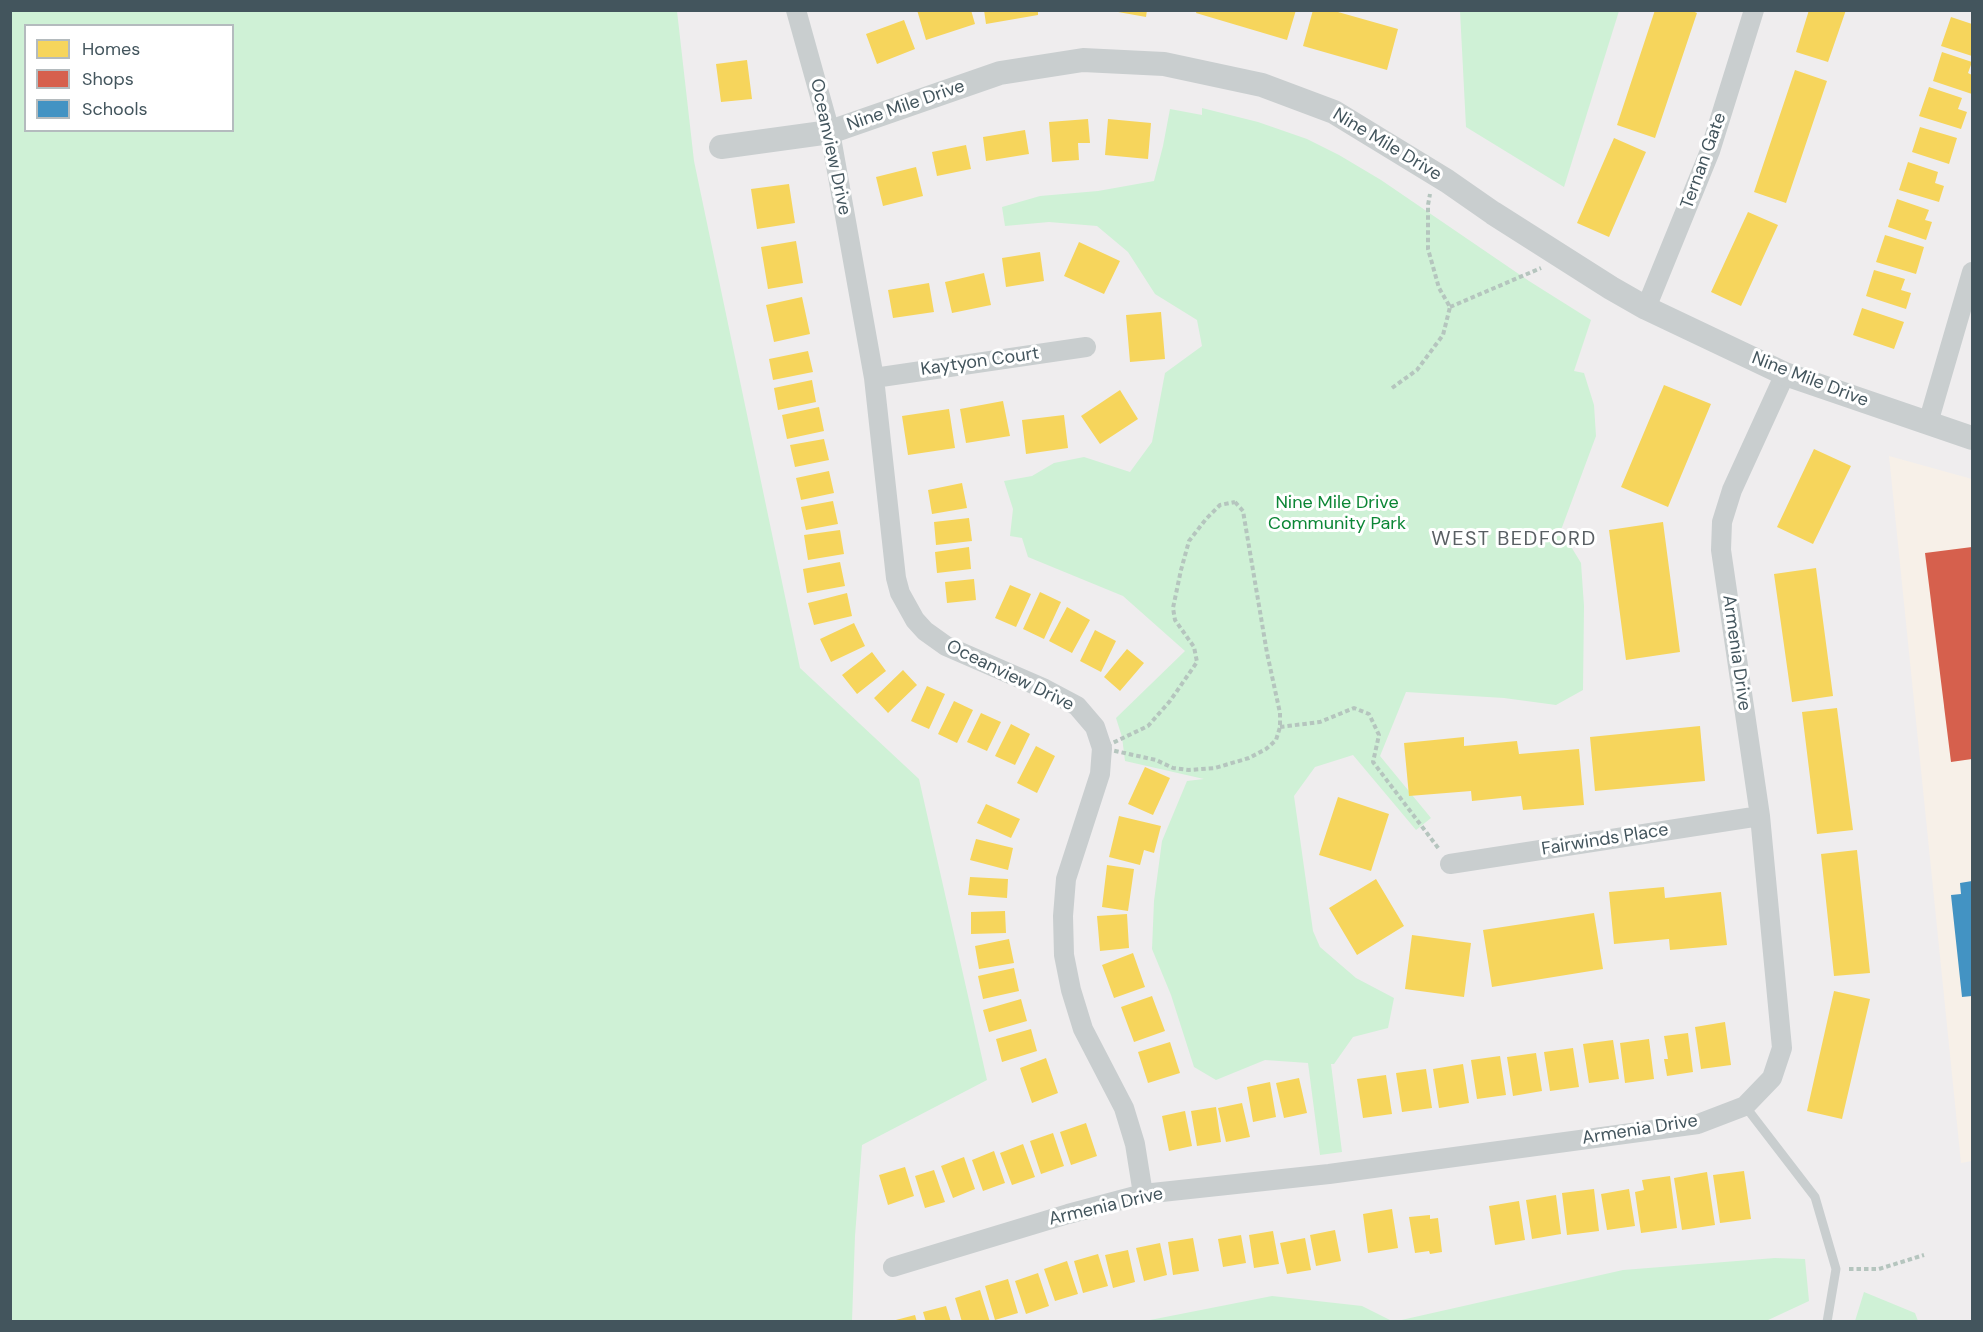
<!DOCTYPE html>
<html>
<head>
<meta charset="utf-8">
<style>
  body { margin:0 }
  #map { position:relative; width:1983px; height:1332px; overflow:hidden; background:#efedee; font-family:"DM Sans",sans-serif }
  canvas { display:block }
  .frame { position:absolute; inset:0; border:12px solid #43555d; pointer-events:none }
  .legend { position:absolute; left:24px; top:24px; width:210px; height:108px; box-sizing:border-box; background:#fff; border:2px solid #b4bbbe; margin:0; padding:8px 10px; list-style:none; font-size:18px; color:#43555d }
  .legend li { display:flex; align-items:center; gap:12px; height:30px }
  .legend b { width:30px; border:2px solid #b4bbbe }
</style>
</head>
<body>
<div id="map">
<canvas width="1983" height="1332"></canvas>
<div class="frame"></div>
<ul class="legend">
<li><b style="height:16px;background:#f6d55c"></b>Homes</li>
<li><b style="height:16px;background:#d6604d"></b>Shops</li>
<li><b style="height:16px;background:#4393c3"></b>Schools</li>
</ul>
</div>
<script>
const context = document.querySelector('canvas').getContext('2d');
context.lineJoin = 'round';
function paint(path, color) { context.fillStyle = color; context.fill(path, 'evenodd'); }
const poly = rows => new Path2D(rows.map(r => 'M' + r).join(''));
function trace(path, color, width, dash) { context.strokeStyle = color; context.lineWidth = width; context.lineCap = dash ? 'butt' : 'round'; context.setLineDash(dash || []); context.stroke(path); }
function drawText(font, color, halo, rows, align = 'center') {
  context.font = font + ' "DM Sans",sans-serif'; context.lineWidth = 6; context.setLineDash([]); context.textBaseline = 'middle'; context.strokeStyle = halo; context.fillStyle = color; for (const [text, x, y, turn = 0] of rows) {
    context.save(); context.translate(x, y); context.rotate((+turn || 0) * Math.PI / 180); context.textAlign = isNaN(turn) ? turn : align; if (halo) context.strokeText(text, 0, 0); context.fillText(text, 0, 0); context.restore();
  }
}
const commercial = poly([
  [1889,456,1972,479,1972,1161,1961,1163]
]);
const green = poly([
  [10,11,677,11,694,161,800,668,919,779,987,1080,862,1145,855,1236,852,1321,11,1321],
  [26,26,232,26,232,130,26,130],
  [1460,11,1619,11,1564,187,1466,127],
  [1202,108,1258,122,1307,139,1339,155,1381,180,1529,281,1591,320,1574,371,1584,373,1594,405,1596,436,1561,530,1581,563,1584,606,1583,690,1556,705,1504,698,1406,692,1380,756,1431,818,1416,830,1353,755,1315,767,1294,796,1313,931,1320,947,1356,978,1394,998,1388,1028,1353,1037,1334,1064,1331,1064,1342,1152,1320,1155,1308,1063,1265,1060,1216,1080,1194,1067,1171,995,1152,949,1154,901,1162,841,1187,781,1204,779,1125,761,1122,737,1116,718,1185,651,1123,596,1028,557,1022,538,1010,536,1013,509,1004,481,1032,476,1054,463,1084,457,1130,472,1152,442,1165,373,1202,346,1197,320,1155,294,1128,252,1097,226,1049,222,1005,226,1002,207,1040,196,1098,191,1154,181,1163,146,1170,109,1202,115],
  [1775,1258,1805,1259,1809,1301,1766,1321,1397,1321,1623,1270],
  [1864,1292,1915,1313,1918,1321,1855,1321],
  [1272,1296,1362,1306,1392,1321,1145,1321]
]);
const homes = poly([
  [917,10,971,10,975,24,926,40],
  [984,10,1038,10,1038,15,986,24],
  [1107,10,1147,10,1146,17],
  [1197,10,1296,10,1287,40,1196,13],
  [1313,10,1331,10,1398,29,1387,70,1303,46],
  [1655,10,1690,10,1697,13,1655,138,1617,125],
  [1809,10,1846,10,1828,62,1796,52],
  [1951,17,1972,24,1972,56,1941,46],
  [904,20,915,49,877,64,866,34],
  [1942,52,1972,62,1968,73,1972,75,1972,94,1933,81],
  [747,60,752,99,721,102,716,64],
  [1795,70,1827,81,1786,203,1754,192],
  [1929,87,1962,98,1958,109,1967,112,1961,129,1919,116],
  [1088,119,1090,143,1078,143,1079,160,1052,162,1049,122],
  [1108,119,1151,123,1148,159,1105,155],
  [1920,127,1957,138,1949,164,1912,152],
  [1025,130,1029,154,986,161,983,137],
  [1614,138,1646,152,1609,237,1577,223],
  [966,145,971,169,937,176,932,152],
  [1908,162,1938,172,1935,183,1944,186,1939,202,1899,190],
  [916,167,923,196,883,206,876,177],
  [789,184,795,223,757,229,751,189],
  [1897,199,1929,210,1925,220,1932,222,1926,240,1888,227],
  [1748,212,1778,225,1741,306,1711,292],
  [1885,235,1924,247,1916,274,1876,262],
  [796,241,803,283,768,289,761,247],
  [1079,242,1120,261,1104,294,1064,276],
  [1040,252,1044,281,1006,287,1002,258],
  [1874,270,1905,279,1901,290,1911,293,1906,309,1866,296],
  [984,273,991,305,952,313,945,282],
  [929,283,934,312,893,318,888,290],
  [802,297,810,334,774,342,766,305],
  [1862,308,1904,322,1894,349,1853,335],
  [1161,312,1165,359,1130,362,1126,315],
  [808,351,813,372,773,380,769,359],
  [812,380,816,402,778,410,774,388],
  [1664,385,1711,404,1668,507,1621,487],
  [1120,390,1138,419,1100,444,1081,416],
  [1003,401,1010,436,966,443,960,409],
  [819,407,824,431,787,439,782,415],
  [949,409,955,448,908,455,902,416],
  [1064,415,1068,448,1026,454,1022,420],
  [824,439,829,460,795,467,790,445],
  [1814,449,1851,466,1813,544,1777,527],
  [829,471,834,493,801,500,796,478],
  [962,483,967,508,932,514,928,490],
  [833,501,838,524,806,530,801,507],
  [969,518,972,541,936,545,934,522],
  [1663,522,1680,652,1626,660,1609,530],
  [840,530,844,554,808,560,804,535],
  [969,547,971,569,937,573,935,552],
  [840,562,845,586,807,593,803,569],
  [1816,568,1833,696,1792,702,1774,574],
  [974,579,976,600,947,603,945,582],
  [1010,585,1031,594,1016,627,995,618],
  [1040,592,1061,602,1044,639,1023,629],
  [847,593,852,616,814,625,808,603],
  [1067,607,1090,620,1072,653,1049,641],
  [854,623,865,646,831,662,820,639],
  [1095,630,1116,641,1101,672,1080,661],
  [1127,649,1144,663,1120,691,1104,677],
  [872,652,886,671,857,694,842,675],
  [903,670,917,685,888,713,874,698],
  [927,686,945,694,929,729,911,721],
  [954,701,973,710,957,743,938,734],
  [1837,708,1853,830,1817,834,1802,712],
  [981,713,1001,722,987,751,967,742],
  [1011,724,1030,734,1015,765,995,756],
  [1700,726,1705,781,1595,791,1590,737],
  [1464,737,1464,746,1517,741,1519,754,1579,749,1584,805,1523,810,1521,796,1472,801,1471,791,1409,796,1404,743],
  [1036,746,1055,756,1037,793,1017,783],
  [1145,767,1170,778,1153,815,1128,804],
  [1338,797,1389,814,1371,871,1319,855],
  [986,804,1020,819,1011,838,977,823],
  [1119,816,1161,826,1154,853,1144,850,1140,865,1109,857],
  [976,839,1013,848,1008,870,970,860],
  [1857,850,1870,973,1834,976,1821,854],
  [1107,865,1134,869,1128,911,1102,907],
  [970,877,1008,879,1007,898,968,895],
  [1376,879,1404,926,1357,955,1329,908],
  [1664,887,1665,898,1721,892,1727,945,1670,950,1669,939,1614,944,1609,892],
  [1005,911,1006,933,971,934,971,912],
  [1594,913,1603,969,1492,987,1483,930],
  [1127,914,1129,948,1100,951,1097,916],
  [1412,935,1471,943,1464,997,1405,989],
  [1009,939,1014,963,979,969,975,946],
  [1133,953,1145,987,1114,998,1102,965],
  [1014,968,1019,991,983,999,978,976],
  [1834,991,1870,999,1842,1119,1807,1111],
  [1152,996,1165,1031,1134,1042,1121,1007],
  [1021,999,1027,1021,989,1032,983,1010],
  [1725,1022,1731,1065,1701,1069,1695,1027],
  [1031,1029,1037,1051,1002,1062,996,1039],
  [1688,1033,1693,1072,1667,1076,1664,1059,1668,1059,1664,1036],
  [1649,1039,1654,1079,1625,1083,1620,1043],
  [1613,1040,1619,1079,1589,1083,1583,1044],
  [1170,1042,1180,1073,1148,1083,1138,1052],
  [1573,1048,1579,1087,1550,1091,1544,1052],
  [1536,1053,1542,1091,1513,1096,1507,1057],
  [1500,1056,1506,1095,1477,1099,1471,1060],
  [1046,1058,1058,1093,1032,1103,1020,1068],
  [1463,1064,1469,1103,1439,1108,1433,1069],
  [1426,1069,1432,1108,1402,1112,1396,1073],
  [1386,1075,1392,1114,1363,1118,1357,1079],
  [1299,1078,1307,1113,1284,1118,1276,1083],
  [1270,1082,1276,1117,1253,1122,1247,1087],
  [1242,1103,1250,1137,1226,1142,1218,1108],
  [1216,1107,1221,1142,1197,1146,1191,1111],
  [1185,1111,1192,1146,1169,1151,1162,1116],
  [1086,1123,1097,1156,1071,1165,1060,1132],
  [1053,1133,1064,1166,1041,1174,1030,1141],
  [1023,1144,1035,1177,1012,1185,1000,1153],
  [994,1151,1005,1183,983,1191,972,1160],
  [964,1157,975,1189,953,1198,941,1166],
  [905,1167,914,1196,888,1205,879,1175],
  [934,1170,945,1202,925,1208,915,1176],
  [1744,1171,1751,1219,1720,1223,1713,1175],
  [1707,1172,1715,1225,1682,1230,1674,1178],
  [1670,1176,1677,1228,1641,1233,1635,1192,1644,1190,1642,1180],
  [1594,1189,1599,1231,1567,1235,1562,1193],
  [1629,1189,1635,1226,1607,1230,1601,1194],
  [1556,1195,1561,1234,1532,1239,1526,1200],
  [1519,1201,1525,1240,1495,1245,1489,1206],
  [1392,1209,1398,1248,1368,1253,1363,1214],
  [1430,1215,1430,1219,1438,1218,1442,1252,1430,1254,1429,1251,1415,1253,1409,1217],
  [1335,1230,1341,1261,1316,1266,1310,1235],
  [1273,1231,1279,1264,1254,1268,1249,1235],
  [1241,1235,1246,1263,1223,1267,1218,1239],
  [1193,1238,1199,1271,1173,1275,1168,1242],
  [1305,1238,1311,1270,1287,1274,1280,1243],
  [1160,1243,1167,1275,1144,1281,1136,1248],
  [1128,1250,1135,1282,1113,1288,1105,1255],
  [1098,1254,1108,1286,1083,1293,1074,1261],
  [1067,1261,1078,1294,1055,1301,1044,1269],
  [1038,1273,1049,1306,1026,1314,1015,1281],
  [1008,1279,1018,1313,995,1320,985,1286],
  [980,1290,990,1322,962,1322,955,1298],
  [946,1306,951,1322,926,1322,923,1312],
  [915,1315,917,1322,892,1322,892,1321]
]);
const shops = poly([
  [1972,547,1972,759,1951,762,1925,553]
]);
const schools = poly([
  [1972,881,1972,996,1962,997,1951,895,1961,894,1960,883]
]);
const path = poly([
  [1450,307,1541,268],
  [1392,388,1417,370,1443,335,1450,307,1439,288,1428,249,1428,205,1430,194],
  [1235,502,1243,511,1267,653,1280,713,1280,727,1276,740,1266,749,1249,758,1215,768,1189,770,1173,768,1156,760,1102,748,1148,726,1170,701,1197,662,1194,647,1175,620,1173,608,1181,570,1189,541,1206,519,1220,505,1235,502],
  [1280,727,1320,722,1354,708,1369,714,1379,735,1373,762,1439,849],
  [1849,1269,1879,1269,1924,1255]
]);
const service = poly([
  [1745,1106,1815,1197,1836,1269,1827,1322]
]);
const minor = poly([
  [796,10,830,132,874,378,896,578,900,593,915,620,925,631,946,646,1045,689,1077,706,1095,727,1102,748,1100,774,1066,879,1063,916,1064,955,1071,990,1083,1029,1124,1108,1135,1144,1143,1194],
  [1646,308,1710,151,1754,10],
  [874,378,1086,347],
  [1928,423,1972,272],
  [1450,864,1760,816],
  [893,1267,1068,1214,1143,1194,1329,1174,1698,1124,1745,1106,1772,1078,1782,1048,1760,816,1721,550,1722,522,1732,490,1785,374]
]);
const tertiary = poly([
  [721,147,830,132,1000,73,1083,60,1164,64,1262,85,1334,112,1447,181,1493,213,1611,288,1646,308,1785,374,1972,438]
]);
const streetNames = [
  ["Nine Mile Drive",906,106,-19],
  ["Nine Mile Drive",1387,145,31],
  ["Oceanview Drive",830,147,78],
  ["Ternan Gate",1704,161,-70],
  ["Kaytyon Court",980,362,-8],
  ["Nine Mile Drive",1810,380,21],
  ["Armenia Drive",1736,653,82],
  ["Oceanview Drive",1010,676,26],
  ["Fairwinds Place",1605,840,-9],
  ["Armenia Drive",1640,1130,-9],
  ["Armenia Drive",1106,1207,-13]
];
const parkNames = [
  ["Nine Mile Drive",1337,503],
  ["Community Park",1337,524]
];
const neighbourhoodNames = [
  ["WEST BEDFORD",1514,540]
];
paint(commercial, '#f7f0e8');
paint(green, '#cff1d6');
paint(homes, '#f6d55c');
paint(shops, '#d6604d');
paint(schools, '#4393c3');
trace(path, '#b5c5be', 4, [4.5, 3]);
trace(service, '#c9cecf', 9);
trace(minor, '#c9cecf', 20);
trace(tertiary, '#c9cecf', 24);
drawText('18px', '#43555d', '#fff', streetNames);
drawText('18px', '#0b8635', '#fff', parkNames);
context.letterSpacing = '1.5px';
drawText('20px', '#595f63', '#fff', neighbourhoodNames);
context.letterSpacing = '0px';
</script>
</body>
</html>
